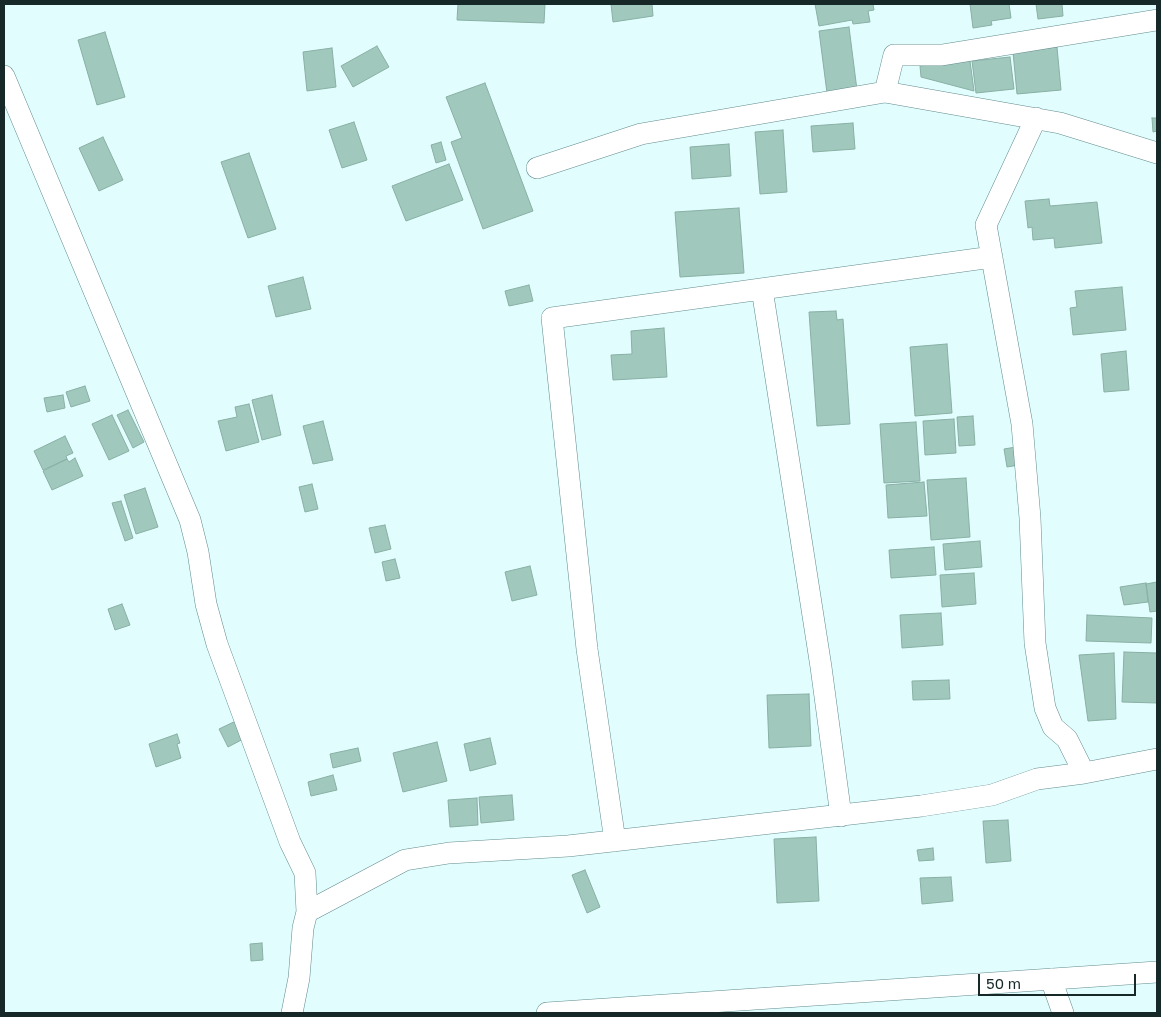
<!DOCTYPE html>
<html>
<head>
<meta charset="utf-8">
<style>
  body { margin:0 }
  #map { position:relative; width:1161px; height:1017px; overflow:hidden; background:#e2fdfe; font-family:"Golos Text",sans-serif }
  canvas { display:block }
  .frame { position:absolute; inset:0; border:5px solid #172829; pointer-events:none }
  .scale { position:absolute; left:978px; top:974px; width:158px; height:22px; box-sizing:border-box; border:2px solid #172829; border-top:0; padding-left:6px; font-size:15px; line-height:18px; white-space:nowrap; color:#172829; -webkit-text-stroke:4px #fff; paint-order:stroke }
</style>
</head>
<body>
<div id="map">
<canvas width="1161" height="1017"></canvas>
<div class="frame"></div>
<div class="scale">50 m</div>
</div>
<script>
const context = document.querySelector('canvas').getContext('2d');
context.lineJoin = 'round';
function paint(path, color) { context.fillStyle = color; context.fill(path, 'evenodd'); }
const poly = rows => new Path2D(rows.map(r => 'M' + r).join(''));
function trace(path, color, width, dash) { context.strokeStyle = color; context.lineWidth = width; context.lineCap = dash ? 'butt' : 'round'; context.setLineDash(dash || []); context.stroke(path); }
const building = poly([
  [458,4,545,4,544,23,457,20,458,4],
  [611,4,652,4,653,16,613,22,611,4],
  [815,4,873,4,874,10,868,11,870,22,853,24,852,20,819,26,815,4],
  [970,4,1009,4,1011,18,991,21,992,25,973,28,970,4],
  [1036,4,1062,4,1063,16,1038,19,1036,4],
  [849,27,857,90,827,93,819,31,849,27],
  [105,32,125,97,97,105,78,40,105,32],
  [377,46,389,67,353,87,341,66,377,46],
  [1057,47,1061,90,1017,94,1013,52,1057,47],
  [332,48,336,87,307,91,303,52,332,48],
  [1010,57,1014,89,976,93,972,61,1010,57],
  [970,61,974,91,921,77,920,66,970,61],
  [485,83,533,211,483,229,451,142,462,138,446,97,485,83],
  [1152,118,1157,118,1157,131,1153,132,1152,118],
  [354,122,367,160,342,168,329,130,354,122],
  [853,123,855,149,813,152,811,126,853,123],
  [783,130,787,192,760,194,755,132,783,130],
  [103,137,123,180,99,191,79,148,103,137],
  [441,142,446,160,436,163,431,145,441,142],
  [729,144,731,176,692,179,690,147,729,144],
  [249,153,276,229,248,238,221,162,249,153],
  [449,164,463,200,406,221,392,186,449,164],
  [1049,199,1050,206,1097,202,1102,243,1055,248,1054,238,1033,240,1032,227,1028,228,1025,201,1049,199],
  [739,208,744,273,680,277,675,212,739,208],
  [303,277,311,309,276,317,268,286,303,277],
  [529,285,533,301,509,306,505,291,529,285],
  [1122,287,1126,330,1073,335,1070,308,1077,307,1075,291,1122,287],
  [836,311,837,320,843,319,850,424,817,426,809,312,836,311],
  [664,328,667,377,613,380,611,355,632,354,631,331,664,328],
  [947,344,952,413,915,416,910,347,947,344],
  [1126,351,1129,390,1104,392,1101,354,1126,351],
  [85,386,90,401,71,407,66,392,85,386],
  [63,395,65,408,47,412,44,398,63,395],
  [272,395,281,435,262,440,252,400,272,395],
  [249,404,259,442,226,451,218,421,237,417,235,407,249,404],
  [128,410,144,442,133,448,117,415,128,410],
  [112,415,129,451,109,460,92,424,112,415],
  [973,416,975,445,959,446,957,417,973,416],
  [954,419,956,453,925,455,923,421,954,419],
  [323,421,333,460,313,464,303,426,323,421],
  [916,422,920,481,884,483,880,424,916,422],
  [65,436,73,453,66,456,67,459,43,470,34,451,65,436],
  [1016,447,1019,465,1007,467,1004,449,1016,447],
  [75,458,83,476,52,490,43,471,67,459,69,462,75,458],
  [966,478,970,537,931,540,927,480,966,478],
  [924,482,927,516,888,518,886,485,924,482],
  [312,484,318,509,305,512,299,487,312,484],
  [145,488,158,527,136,534,124,495,145,488],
  [121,501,133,538,125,541,112,503,121,501],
  [385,525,391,549,375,553,369,528,385,525],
  [980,541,982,567,945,570,943,544,980,541],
  [934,547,936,575,891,578,889,550,934,547],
  [395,559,400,578,386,581,382,562,395,559],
  [530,566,537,595,512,601,505,572,530,566],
  [974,573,976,604,942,607,940,575,974,573],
  [1157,582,1157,611,1150,612,1146,584,1157,582],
  [1146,583,1148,602,1124,605,1120,587,1146,583],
  [122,604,130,625,115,630,108,609,122,604],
  [941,613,943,645,902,648,900,615,941,613],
  [1087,615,1152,618,1151,643,1086,641,1087,615],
  [1124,652,1157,653,1157,703,1122,702,1124,652],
  [1114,653,1116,719,1088,721,1079,655,1114,653],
  [949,680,950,699,913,700,912,681,949,680],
  [809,694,811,746,769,748,767,695,809,694],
  [240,719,249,736,228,747,219,729,240,719],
  [177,734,180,743,177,744,181,758,156,767,149,744,177,734],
  [490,738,496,764,470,771,464,744,490,738],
  [437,742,447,781,403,792,393,753,437,742],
  [358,748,361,761,333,768,330,754,358,748],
  [333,775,337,790,311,796,308,782,333,775],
  [512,795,514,820,481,823,479,797,512,795],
  [477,798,478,825,450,827,448,800,477,798],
  [1008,820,1011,861,986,863,983,821,1008,820],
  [816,837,819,901,777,903,774,839,816,837],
  [933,848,934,860,919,861,917,850,933,848],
  [585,870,600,907,587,913,572,875,585,870],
  [951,877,953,901,922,904,920,878,951,877],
  [262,943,263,960,251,961,250,944,262,943]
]);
const minor = poly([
  [4,76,190,520,198,552,206,604,217,644,290,842,305,873,307,912,303,928,299,978,292,1013],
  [885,92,1060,123,1157,153],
  [1036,118,986,225,1022,424,1030,518,1035,643,1045,708,1053,727,1067,739,1084,773],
  [537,168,641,134,885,92,894,55,942,55,1157,20],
  [762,289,821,667,841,816],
  [615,841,587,649,552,318,992,257],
  [307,912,405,860,449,853,568,846,921,806,992,795,1037,779,1084,773,1157,759],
  [1051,979,1063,1013],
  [547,1013,1157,972]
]);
paint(building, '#a0c8bc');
trace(building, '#88b0a4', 1);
trace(minor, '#628c8e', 22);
trace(minor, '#fff', 21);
</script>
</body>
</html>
